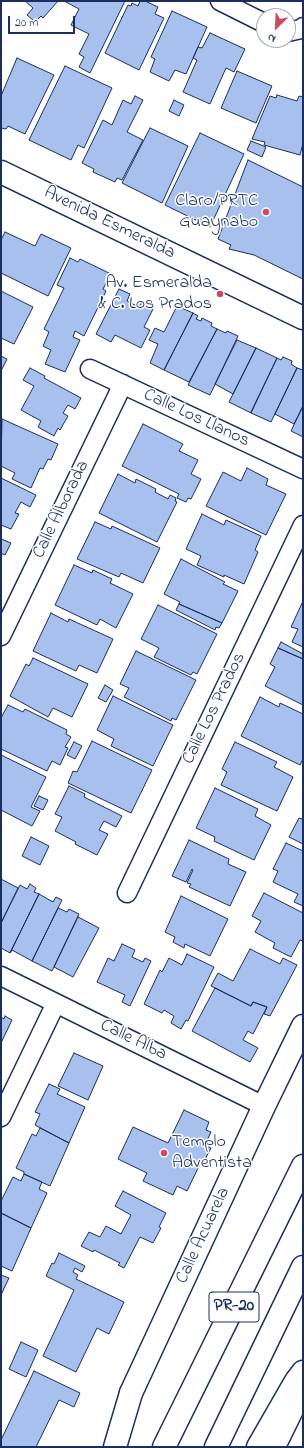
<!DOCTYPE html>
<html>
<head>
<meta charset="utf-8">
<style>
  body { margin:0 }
  #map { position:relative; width:304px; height:1448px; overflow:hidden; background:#fff; font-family:"Indie Flower",sans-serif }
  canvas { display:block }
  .frame { position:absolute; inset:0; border:2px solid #1b2f5e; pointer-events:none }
  .north { position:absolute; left:256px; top:8px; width:40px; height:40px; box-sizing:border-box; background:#fff; border:1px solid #a4acbf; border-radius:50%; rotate:204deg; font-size:11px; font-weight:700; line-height:16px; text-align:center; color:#1b2f5e }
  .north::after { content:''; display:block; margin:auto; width:14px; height:18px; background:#d1495b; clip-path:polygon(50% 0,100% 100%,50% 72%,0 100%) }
  .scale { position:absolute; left:8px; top:16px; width:67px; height:18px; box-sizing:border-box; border:2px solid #1b2f5e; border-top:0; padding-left:5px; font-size:12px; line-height:14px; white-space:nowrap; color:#1b2f5e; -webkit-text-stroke:3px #fff; paint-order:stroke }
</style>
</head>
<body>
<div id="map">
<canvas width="304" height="1448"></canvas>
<div class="frame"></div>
<div class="north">N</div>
<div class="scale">20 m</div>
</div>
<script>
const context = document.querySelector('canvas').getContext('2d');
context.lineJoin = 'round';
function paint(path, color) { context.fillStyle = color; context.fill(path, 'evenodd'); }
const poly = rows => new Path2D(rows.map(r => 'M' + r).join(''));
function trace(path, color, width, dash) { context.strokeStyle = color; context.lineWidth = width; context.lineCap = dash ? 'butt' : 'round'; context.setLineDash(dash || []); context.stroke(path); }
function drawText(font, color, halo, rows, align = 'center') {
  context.font = font + ' "Indie Flower",sans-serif'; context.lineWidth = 3; context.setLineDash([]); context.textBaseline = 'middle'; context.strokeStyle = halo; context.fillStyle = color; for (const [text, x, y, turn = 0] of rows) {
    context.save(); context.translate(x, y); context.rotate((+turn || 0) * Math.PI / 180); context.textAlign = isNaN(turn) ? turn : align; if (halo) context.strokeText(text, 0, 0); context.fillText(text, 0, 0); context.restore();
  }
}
const building = poly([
  [25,1,58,1,43,18,41,16,35,22,27,15,33,8,25,1],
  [68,1,125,1,90,73,79,67,84,57,79,54,89,34,71,25,79,9,66,2,68,1],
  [140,1,145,1,158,7,155,14,164,18,139,70,105,53,128,5,131,6,132,3,138,6,140,1],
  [172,11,207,27,186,74,175,70,169,81,150,72,155,59,151,57,172,11],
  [210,33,245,49,234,72,226,68,210,104,183,92,197,60,193,58,198,47,202,48,210,33],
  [17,58,54,75,25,134,8,126,6,129,1,128,1,96,17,58],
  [65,66,112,88,84,148,78,145,71,160,29,140,65,66],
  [237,71,272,86,256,123,221,108,237,71],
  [277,95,297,101,299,96,303,97,303,143,300,155,264,145,265,142,252,139,270,96,276,98,277,95],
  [135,96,143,100,127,132,143,140,122,180,117,178,115,182,93,172,94,169,82,163,103,120,112,125,123,100,131,104,135,96],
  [174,100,184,105,179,116,169,111,174,100],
  [150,128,188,146,162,203,122,183,150,128],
  [200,133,244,154,210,227,165,205,200,133],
  [251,141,266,147,262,157,247,150,251,141],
  [248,160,303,187,303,279,254,255,229,249,231,245,218,239,248,160],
  [5,232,35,246,41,234,71,248,48,296,1,273,1,240,5,232],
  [70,258,78,262,80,259,111,274,103,289,106,291,84,336,75,331,73,337,80,340,65,372,45,364,51,350,43,346,49,332,44,329,64,288,57,285,70,258],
  [119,289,130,294,127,301,139,307,141,303,153,309,144,327,150,330,141,348,115,335,111,342,96,334,119,289],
  [1,291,33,307,14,344,1,338,1,291],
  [177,306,193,313,164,370,150,363,158,344,149,340,155,328,164,332,177,306],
  [193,313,198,316,196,319,201,321,202,318,212,323,211,326,217,329,189,382,164,370,193,313],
  [217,329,226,333,227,331,238,336,210,395,188,385,217,329],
  [237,340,256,348,233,394,215,384,237,340],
  [256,348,277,358,251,413,229,402,256,348],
  [1,356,7,359,1,371,1,356],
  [283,357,292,361,291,364,297,368,271,422,251,413,251,412,277,358,281,360,283,357],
  [30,368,45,376,44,378,81,398,75,409,68,405,63,413,68,416,60,430,58,428,54,436,38,427,41,421,21,410,34,386,23,380,30,368],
  [297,368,303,370,303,406,294,424,275,414,297,368],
  [303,406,303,437,291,431,303,406],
  [2,419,58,444,51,460,48,459,43,469,40,468,31,488,12,479,15,473,1,466,2,419],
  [143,424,183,444,179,451,198,460,191,474,201,479,191,499,188,498,186,502,177,498,179,494,122,466,143,424],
  [247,468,268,479,266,485,286,494,266,535,206,506,223,472,241,481,247,468],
  [118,474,135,483,136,479,156,489,155,492,168,499,170,495,176,498,175,501,177,502,157,542,99,513,118,474],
  [1,478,36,495,30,507,21,502,15,513,19,514,11,529,1,525,1,478],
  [202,514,224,525,226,520,261,536,255,550,258,552,244,584,224,575,224,577,197,565,201,556,186,549,202,514],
  [95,522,111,529,112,526,160,548,143,583,121,573,119,577,77,559,95,522],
  [1,539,11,543,5,555,1,553,1,539],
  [181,559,225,582,223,584,238,591,222,623,179,604,180,602,164,594,181,559],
  [74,565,92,573,93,570,112,579,110,583,133,594,116,628,100,619,97,625,55,605,74,565],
  [303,601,303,647,292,642,298,629,291,627,303,601],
  [179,604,222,623,219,628,216,627,215,630,176,610,179,604],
  [158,605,217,634,197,674,193,672,191,675,154,657,159,648,141,639,158,605],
  [51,613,68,622,69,619,113,639,97,673,79,665,76,671,33,651,51,613],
  [281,642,303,654,303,659,278,648,281,642],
  [278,648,303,659,303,705,265,686,275,667,270,664,278,648],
  [136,651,196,680,176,720,172,718,171,721,124,697,129,688,120,684,136,651],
  [33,658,88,684,72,717,53,708,48,717,10,696,26,664,29,666,33,658],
  [105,685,113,690,106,702,98,698,105,685],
  [113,696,173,725,153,766,111,746,114,739,97,730,113,696],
  [260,697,279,707,280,703,303,714,303,759,300,765,241,736,260,697],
  [8,705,23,712,25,709,67,730,66,734,71,737,65,747,68,748,60,765,52,761,47,771,1,749,1,718,8,705],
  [92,741,152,770,131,813,68,783,73,771,77,772,92,741],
  [74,742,82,746,75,759,67,755,74,742],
  [235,742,277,762,274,767,293,777,277,811,221,785,227,772,222,769,235,742],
  [1,755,46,777,31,807,40,811,32,826,1,810,1,755],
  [69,786,85,794,84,797,122,816,116,827,104,821,99,830,108,834,97,855,75,844,76,842,55,831,62,817,55,814,69,786],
  [215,788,258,809,255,816,271,825,254,860,214,841,215,837,196,828,215,788],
  [39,796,48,800,43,810,34,806,39,796],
  [303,817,303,844,289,837,299,818,302,819,303,817],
  [31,837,49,846,40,865,22,856,31,837],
  [189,840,229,859,228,864,246,872,230,906,189,887,191,884,187,883,193,870,192,869,186,882,172,876,189,840],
  [286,843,303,851,303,906,294,902,298,894,273,882,278,871,273,869,286,843],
  [1,879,18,888,1,923,1,879],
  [30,884,36,888,34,892,39,894,10,953,1,948,1,923,20,885,27,889,30,884],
  [264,893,303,913,303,941,300,940,291,957,273,948,275,943,255,932,261,921,252,916,264,893],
  [39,894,53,902,56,897,62,900,32,961,12,950,10,953,39,894],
  [181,896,228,919,210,956,185,944,184,948,173,942,175,937,165,932,181,896],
  [58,908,67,912,69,909,79,914,52,971,32,961,58,908],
  [78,917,99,928,73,977,54,967,78,917],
  [122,944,135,950,132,957,143,962,145,958,151,961,130,1006,122,1002,125,995,97,982,108,958,114,961,122,944],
  [250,949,280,964,283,958,297,965,270,1016,264,1014,267,1007,253,1002,251,1006,211,986,218,973,233,981,250,949],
  [187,954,214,967,188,1021,186,1020,181,1029,171,1023,174,1016,164,1010,162,1013,144,1004,160,970,162,972,169,958,182,965,187,954],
  [215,988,251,1006,253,1002,267,1007,253,1034,248,1031,243,1040,258,1048,250,1062,192,1031,215,988],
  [5,1016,12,1020,1,1043,1,1017,4,1019,5,1016],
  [74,1053,103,1066,88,1100,58,1086,74,1053],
  [49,1084,60,1089,57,1094,85,1107,69,1143,35,1125,40,1114,35,1112,49,1084],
  [184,1110,209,1122,206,1130,211,1132,205,1145,211,1148,203,1163,201,1162,187,1191,177,1186,173,1195,143,1181,147,1173,118,1159,133,1127,168,1143,184,1110],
  [40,1128,69,1143,50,1186,24,1174,24,1172,16,1168,32,1134,36,1136,40,1128],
  [24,1174,42,1182,39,1189,47,1193,31,1228,1,1213,1,1201,13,1177,21,1181,24,1174],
  [123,1191,166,1213,159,1227,161,1228,153,1243,140,1237,124,1268,118,1265,120,1263,94,1250,93,1252,81,1246,89,1232,100,1237,106,1226,121,1234,131,1215,115,1206,123,1191],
  [1,1213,31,1228,12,1271,1,1266,1,1213],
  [59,1253,85,1266,82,1272,75,1268,73,1272,78,1275,76,1279,124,1302,109,1334,97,1328,76,1372,43,1356,74,1290,46,1276,52,1263,54,1264,59,1253],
  [1,1275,9,1278,1,1295,1,1275],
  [21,1342,38,1350,26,1377,9,1369,21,1342],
  [34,1371,80,1393,74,1407,59,1400,36,1447,1,1447,1,1440,34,1371]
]);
const street = poly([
  [220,1,264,23],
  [288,32,301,29,303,27],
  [90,369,303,469],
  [1,636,123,384],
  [127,893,303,525],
  [1,976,264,1106],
  [1,1117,56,1003],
  [276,1447,303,1392]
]);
const secondary = poly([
  [1,172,303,318],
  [131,1393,264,1106,303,1026]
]);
const highway = poly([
  [115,1447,131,1393],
  [164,1447,303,1166],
  [216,1447,303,1267],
  [258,1447,296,1381,303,1372]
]);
const markers = [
  [266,212,4,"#d1495b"],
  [220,294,4,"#d1495b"],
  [164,1153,4,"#d1495b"]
];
const shields = [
  [234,1307,50]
];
const shieldNames = [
  ["PR-20",234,1307]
];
const poiNames = [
  ["Claro/PRTC",258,202],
  ["Guaynabo",258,223],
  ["Av. Esmeralda",212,284],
  ["& C. Los Prados",212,305],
  ["Templo",172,1143,"left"],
  ["Adventista",172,1164,"left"]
];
const streetNames = [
  ["Avenida Esmeralda",109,224,26],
  ["Calle Los Llanos",196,419,25],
  ["Calle Alborada",62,510,-64],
  ["Calle Los Prados",215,709,-64],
  ["Calle Alba",133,1041,26],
  ["Calle Acuarela",204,1236,-65]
];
paint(building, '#a8c0ed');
trace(building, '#1b2f5e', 1);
trace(street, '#1b2f5e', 21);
trace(secondary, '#1b2f5e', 25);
trace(highway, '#1b2f5e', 25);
trace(street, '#fff', 18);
trace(secondary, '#fff', 22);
trace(highway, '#fff', 22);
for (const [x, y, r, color] of markers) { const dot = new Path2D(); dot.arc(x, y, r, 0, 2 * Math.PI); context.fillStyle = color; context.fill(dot); trace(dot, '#fff', 1.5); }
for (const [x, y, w] of shields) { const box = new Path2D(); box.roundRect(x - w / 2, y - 15, w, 30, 3); context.fillStyle = '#fff'; context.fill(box); trace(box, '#1b2f5e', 1); }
drawText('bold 17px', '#1b2f5e', null, shieldNames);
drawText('18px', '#1b2f5e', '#fff', poiNames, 'right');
drawText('18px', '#1b2f5e', '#fff', streetNames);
</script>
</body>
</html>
